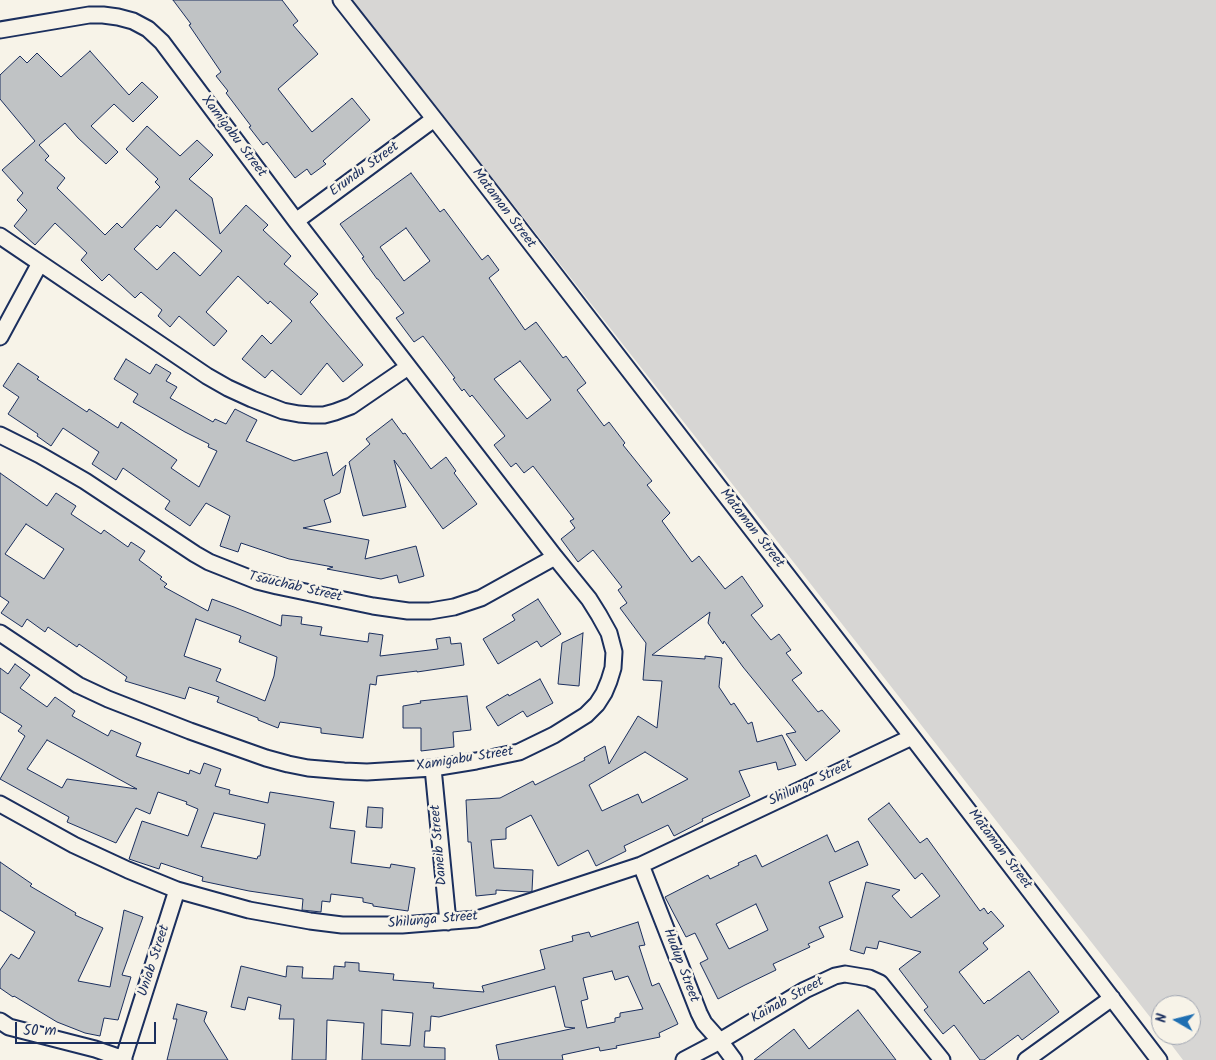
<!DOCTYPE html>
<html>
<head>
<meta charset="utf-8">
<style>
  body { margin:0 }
  #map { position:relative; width:1216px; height:1060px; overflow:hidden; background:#f7f3e8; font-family:Kalam,sans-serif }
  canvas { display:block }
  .north { position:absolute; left:1151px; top:995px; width:50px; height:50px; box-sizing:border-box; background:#f7f3e8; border:1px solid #9fa5b1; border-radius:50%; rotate:278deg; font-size:14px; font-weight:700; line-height:20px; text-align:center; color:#1b2f5e }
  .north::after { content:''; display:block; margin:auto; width:18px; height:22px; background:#1f6fb2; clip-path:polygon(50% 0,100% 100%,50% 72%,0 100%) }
  .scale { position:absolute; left:15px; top:1022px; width:141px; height:22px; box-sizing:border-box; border:2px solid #1b2f5e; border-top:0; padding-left:6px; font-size:15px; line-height:18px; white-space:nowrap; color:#1b2f5e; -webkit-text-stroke:4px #f7f3e8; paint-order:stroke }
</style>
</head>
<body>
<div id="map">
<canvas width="1216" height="1060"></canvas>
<div class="north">N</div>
<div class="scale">50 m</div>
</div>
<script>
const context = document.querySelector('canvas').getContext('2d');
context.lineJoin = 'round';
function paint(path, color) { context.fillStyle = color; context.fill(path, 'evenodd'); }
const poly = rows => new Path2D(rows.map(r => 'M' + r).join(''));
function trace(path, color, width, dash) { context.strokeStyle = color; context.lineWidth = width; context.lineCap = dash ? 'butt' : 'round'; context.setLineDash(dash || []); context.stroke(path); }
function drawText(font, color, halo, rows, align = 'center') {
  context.font = font + ' Kalam,sans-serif'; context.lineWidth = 5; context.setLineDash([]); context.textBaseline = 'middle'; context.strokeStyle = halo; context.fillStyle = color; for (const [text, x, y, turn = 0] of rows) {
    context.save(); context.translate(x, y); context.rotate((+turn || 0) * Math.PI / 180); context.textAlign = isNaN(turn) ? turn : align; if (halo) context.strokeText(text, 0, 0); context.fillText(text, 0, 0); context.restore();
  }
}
const green = poly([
  [353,0,1216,0,1216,1060,1183,1060,1164,1035,1191,1035,1191,1005,1161,1005,1161,1031]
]);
const building = poly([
  [173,0,282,0,298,21,293,25,318,54,278,89,312,132,352,98,370,120,323,161,326,164,311,175,307,169,295,178,267,142,263,145,249,127,251,126,226,93,228,91,216,76,221,72,189,25,191,24,173,0],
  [90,51,129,95,142,82,158,97,133,122,114,104,91,126,118,152,106,164,78,138,65,123,39,145,49,156,45,160,65,178,57,188,105,235,117,223,122,228,160,187,155,182,158,179,126,149,147,126,180,156,197,140,213,155,189,179,212,198,220,234,246,205,268,225,263,230,291,256,284,264,318,294,310,302,363,365,343,382,327,363,301,395,272,370,265,378,242,359,262,335,271,344,292,321,270,301,268,304,238,276,206,312,227,331,214,346,179,316,170,327,158,316,162,310,141,292,135,298,109,274,102,281,81,260,87,253,55,223,35,245,14,226,27,210,17,200,23,193,2,170,35,141,0,99,0,75,20,56,27,63,37,53,61,77,90,51],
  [176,210,222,251,200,276,174,252,157,270,134,249,157,225,160,228,176,210],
  [411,173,440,212,444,209,482,260,488,255,499,270,489,278,525,330,536,322,563,358,566,356,586,383,577,390,604,426,609,422,625,443,623,445,652,481,647,485,670,513,662,521,692,562,699,556,725,589,742,576,763,606,751,615,771,640,779,634,791,650,786,653,802,673,792,680,818,712,822,710,840,731,806,761,786,734,796,732,743,667,724,641,723,644,708,623,710,612,652,655,705,659,705,656,722,658,719,687,731,705,734,703,748,724,752,722,757,742,782,735,796,765,778,770,776,762,739,771,750,796,702,819,703,821,674,836,668,825,624,846,626,851,596,866,588,850,558,866,531,815,506,828,506,839,491,840,494,868,533,870,532,891,530,892,496,890,496,894,476,896,471,842,468,842,466,800,500,798,533,781,535,785,585,760,584,758,605,746,609,764,638,716,657,728,662,681,643,680,646,643,620,608,627,603,618,590,622,587,593,550,578,562,561,539,575,528,570,521,574,519,533,466,524,473,516,463,511,467,494,445,505,436,472,395,470,397,464,389,462,391,453,379,455,378,423,336,414,342,396,318,404,313,378,279,377,279,362,258,364,257,340,224,411,173],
  [406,228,430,261,404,281,380,247,406,228],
  [520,361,551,400,527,419,494,379,520,361],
  [645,752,688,779,642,803,638,794,602,811,589,785,645,752],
  [126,359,150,374,156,364,171,373,166,381,177,387,170,398,213,422,215,419,226,424,235,409,257,420,246,441,294,461,327,452,333,476,346,465,340,493,324,500,331,522,303,528,369,540,365,559,416,546,424,576,399,583,397,575,381,579,327,569,333,567,289,559,241,543,238,552,220,546,230,516,206,503,190,526,165,509,170,501,123,468,116,480,92,464,99,452,63,428,51,446,37,436,38,434,8,414,19,397,3,386,18,363,39,377,37,379,87,412,89,409,118,428,121,422,177,460,171,468,199,487,217,451,208,447,209,444,185,432,133,402,138,394,114,379,126,359],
  [392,419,403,434,405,433,431,469,446,457,456,471,454,473,477,504,443,529,394,460,406,507,363,516,349,462,370,444,366,439,392,419],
  [0,473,47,506,56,493,76,506,71,514,101,534,104,530,128,547,131,542,145,551,139,560,162,577,160,579,167,584,164,587,208,611,212,599,234,607,281,626,282,615,302,617,301,624,322,627,320,635,368,642,369,633,383,635,380,656,438,649,436,639,450,637,451,644,461,643,464,665,417,672,417,671,377,676,376,685,370,684,363,738,321,733,321,728,280,722,278,728,258,720,258,718,217,702,219,697,189,687,185,699,125,681,127,677,79,644,77,647,48,627,45,632,27,619,22,627,1,613,9,602,0,596,0,473],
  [26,524,64,549,44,579,5,554,26,524],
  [196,619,241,636,239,642,277,657,274,676,265,701,216,681,221,669,184,656,196,619],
  [538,599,561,634,541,647,537,641,498,664,483,639,515,620,512,615,538,599],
  [583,633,579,686,558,684,562,643,583,633],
  [15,664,30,675,20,688,47,707,55,697,75,711,72,716,108,736,111,730,141,743,136,756,189,774,190,770,200,774,204,763,221,769,215,786,230,790,229,794,268,803,270,792,334,802,330,828,355,831,351,863,390,868,391,864,415,868,408,911,373,906,373,904,363,902,363,898,331,894,330,902,322,901,321,912,302,910,303,899,249,891,202,881,203,877,161,863,159,869,129,859,142,821,188,836,198,809,186,804,187,802,158,792,150,814,136,808,116,843,67,822,69,817,0,779,25,736,18,731,22,726,0,712,0,668,8,674,15,664],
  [47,740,137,789,67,779,62,788,27,769,47,740],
  [214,813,265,824,260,856,258,856,257,859,201,847,214,813],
  [540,679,553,703,527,717,523,711,498,726,486,707,508,694,509,696,540,679],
  [467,696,471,730,453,732,454,747,421,751,421,728,403,728,403,706,421,703,420,701,467,696],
  [889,803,920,843,927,838,980,911,984,908,988,914,991,911,1004,926,983,943,988,949,959,972,984,1004,988,1000,989,1001,1029,971,1059,1012,1022,1040,1018,1035,984,1060,980,1060,954,1025,943,1034,924,1010,928,1007,899,969,921,952,879,941,877,949,866,947,864,954,850,950,866,882,900,890,892,896,911,918,940,896,922,873,915,879,868,819,889,803],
  [368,807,383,808,382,828,366,827,368,807],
  [827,835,835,852,858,841,868,865,829,882,843,917,819,927,824,937,808,944,810,947,773,964,776,970,745,985,718,999,700,963,708,959,695,933,686,937,665,897,708,875,710,879,739,865,738,863,756,855,762,867,827,835],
  [756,904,768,930,729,949,716,924,756,904],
  [0,862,32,884,30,886,76,913,75,915,103,928,78,981,110,987,124,910,143,917,122,975,131,977,118,1020,104,1018,100,1036,85,1033,57,1022,14,996,13,997,0,988,0,970,11,954,19,959,35,932,0,910,0,862],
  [638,922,645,945,639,946,652,986,659,983,678,1024,659,1033,660,1037,616,1046,617,1048,600,1051,599,1047,562,1055,563,1060,499,1060,496,1045,575,1028,565,1027,555,986,439,1017,431,1016,430,1031,425,1031,424,1047,445,1048,445,1060,362,1060,364,1023,327,1020,326,1060,292,1060,294,1019,279,1019,281,1005,248,997,245,1010,231,1007,241,966,286,977,287,966,303,967,302,978,333,979,334,966,345,967,345,962,359,963,359,971,394,974,393,980,434,983,433,988,484,992,482,986,545,969,540,950,573,941,572,936,589,932,591,937,638,922],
  [612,971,615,980,628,976,643,1009,620,1013,620,1017,615,1018,615,1022,587,1028,581,1001,588,999,583,978,612,971],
  [382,1010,413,1013,410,1046,381,1044,382,1010],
  [177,1004,207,1012,204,1021,228,1060,167,1060,177,1019,173,1019,177,1004],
  [858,1010,896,1060,754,1060,794,1029,809,1049,858,1010]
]);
const minor = poly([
  [341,0,465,158,912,737,1159,1060],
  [0,30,89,15,103,15,118,17,133,21,148,29,162,42,296,221,555,557,589,599,599,615,609,633,614,652,613,668,609,681,604,693,597,704,586,715,554,735,519,752,476,761,433,768,367,772,344,771,308,768,288,764,266,758,190,731,108,699,78,685,0,633],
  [296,221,434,119],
  [0,236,207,376,228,388,252,399,283,411,299,414,312,415,324,415,335,412,351,406,408,367],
  [0,337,40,263],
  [0,435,40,455,85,481,195,554,209,562,257,581,277,586,373,606,408,611,430,611,454,607,481,598,555,557],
  [433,768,448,922],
  [0,804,74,845,128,870,177,890,249,910,310,921,342,925,402,925,477,919,641,865,912,737],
  [641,865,699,1013,704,1023,720,1041,734,1060],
  [0,1021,9,1027,95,1049,124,1059],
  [123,1060,177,890],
  [684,1060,720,1041,805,990,835,976,845,974,869,978,880,983,942,1060],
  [1026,1060,1112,998]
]);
const streetNames = [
  ["Xamigabu Street",233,137,53],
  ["Erundu Street",365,170,-36],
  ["Mataman Street",503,209,53],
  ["Mataman Street",751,529,52],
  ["Tsauchab Street",295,588,13],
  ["Xamigabu Street",465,760,-9],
  ["Shilunga Street",811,784,-25],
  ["Daneib Street",440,845,-95],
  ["Mataman Street",999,850,53],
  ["Shilunga Street",433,921,-5],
  ["Uniab Street",155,961,-72],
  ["Hudup Street",680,966,69],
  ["Kainab Street",788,1001,-29]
];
paint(green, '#d7d6d4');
paint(building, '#c0c3c5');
trace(building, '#1b2f5e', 1);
trace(minor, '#1b2f5e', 19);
trace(minor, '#f7f3e8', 15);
drawText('14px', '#1b2f5e', '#f7f3e8', streetNames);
</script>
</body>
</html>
